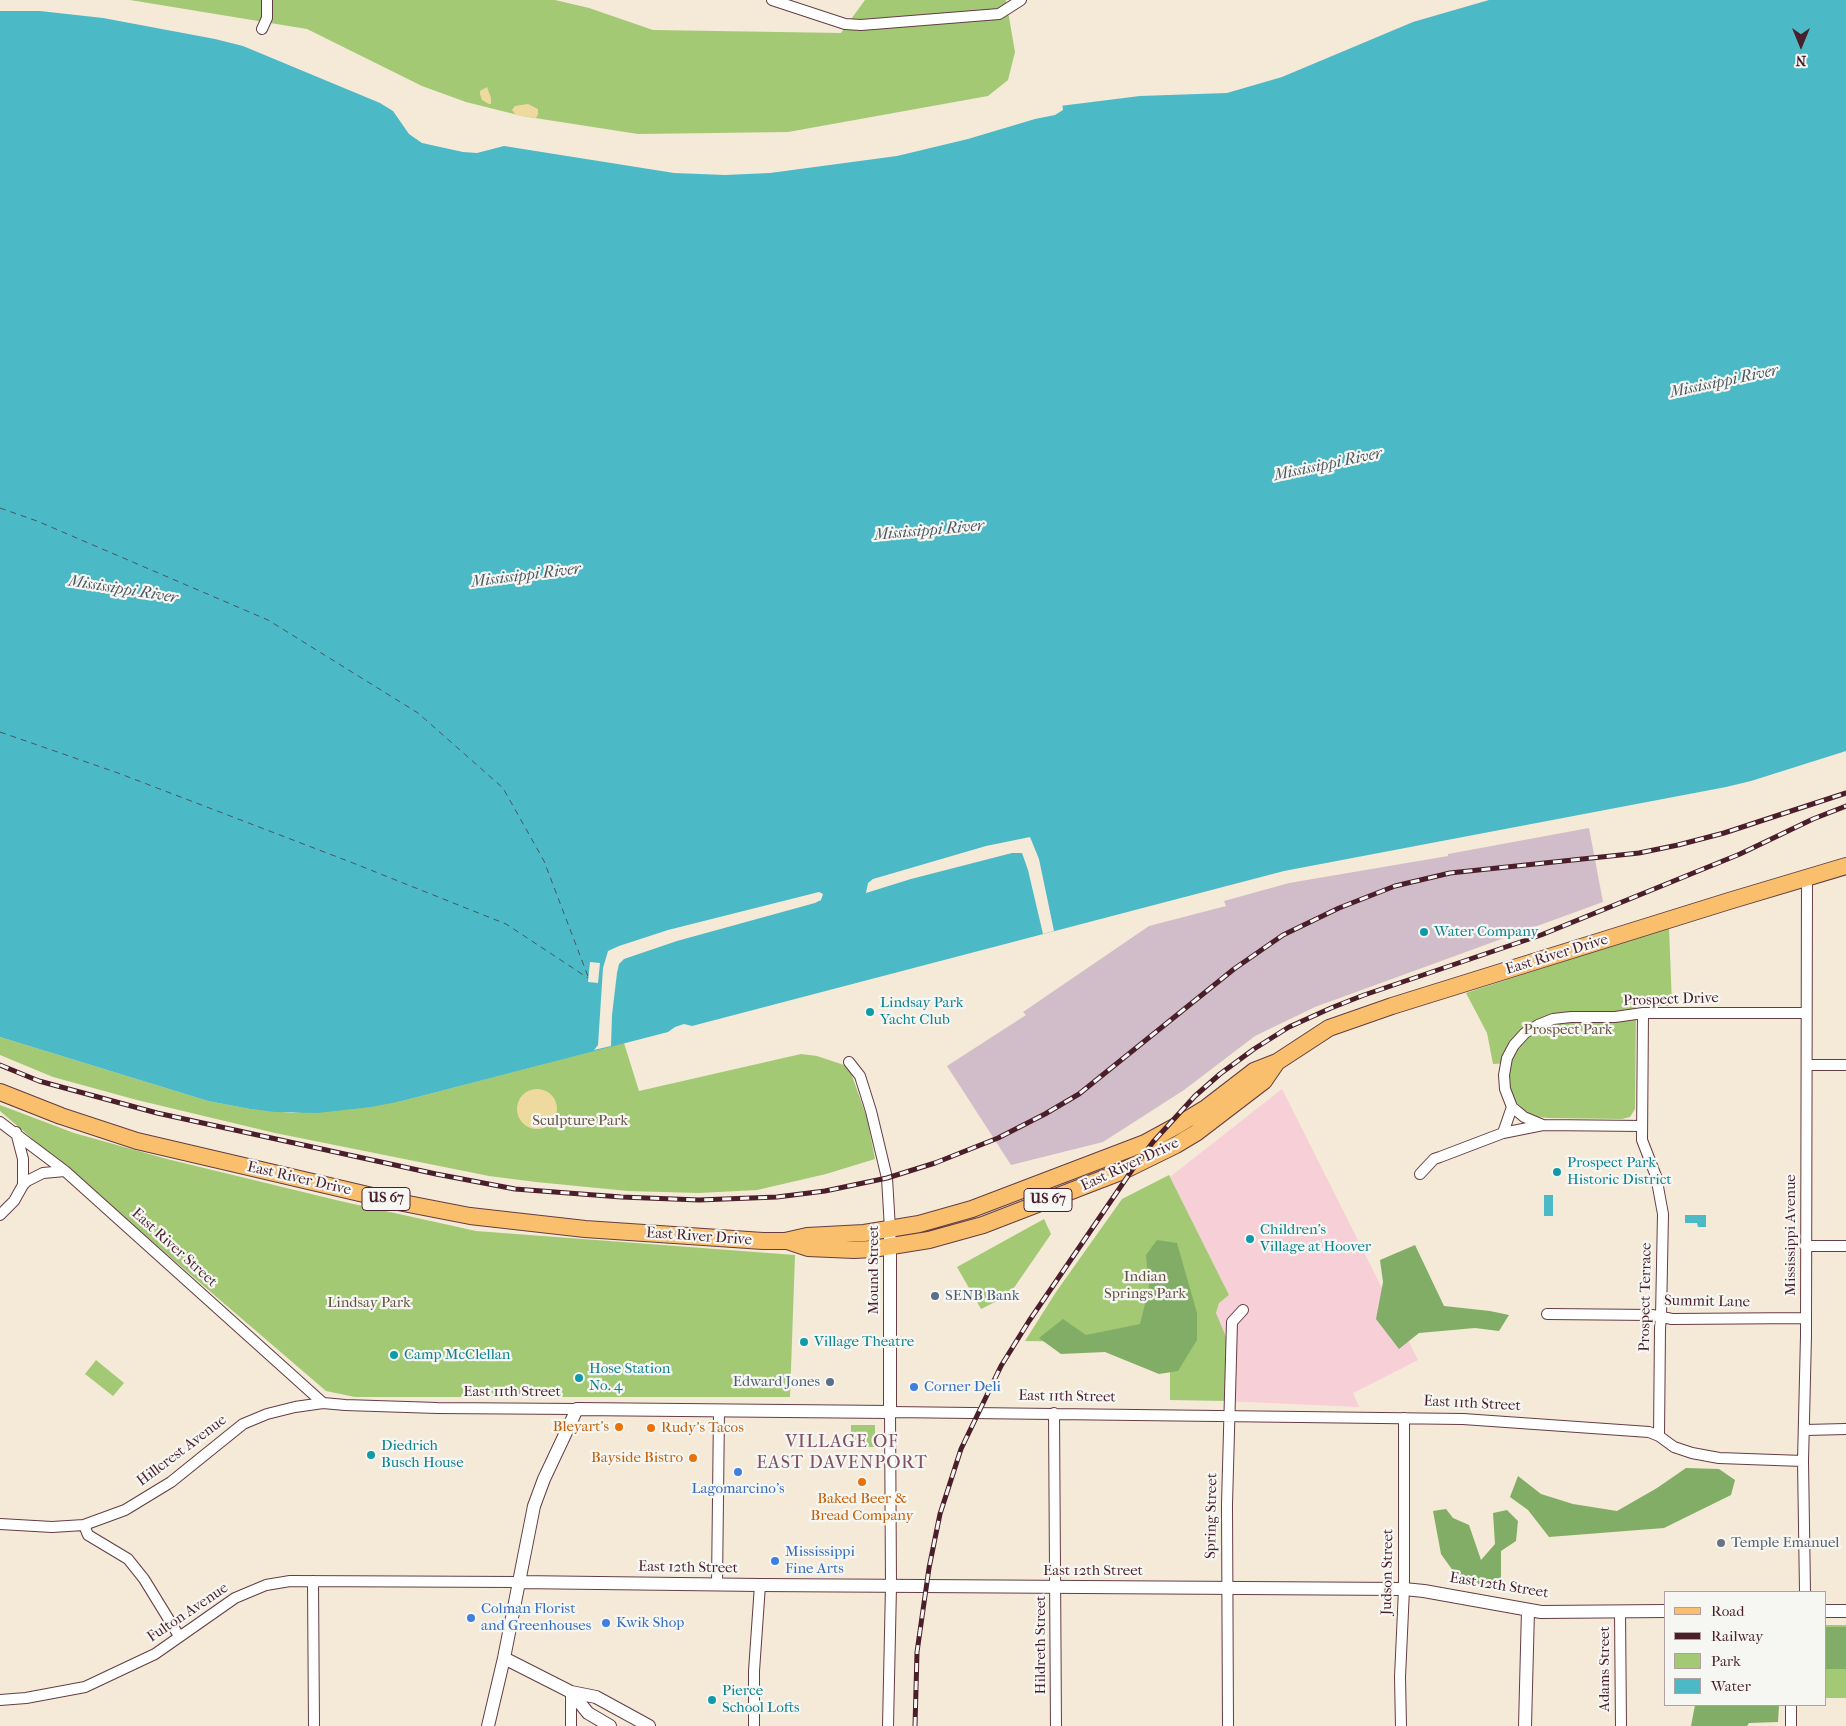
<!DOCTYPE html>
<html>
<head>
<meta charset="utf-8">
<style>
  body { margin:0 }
  #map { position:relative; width:1846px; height:1726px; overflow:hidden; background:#f5e9d8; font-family:"IM FELL French Canon",serif }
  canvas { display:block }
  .legend { position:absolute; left:1664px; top:1591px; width:162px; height:115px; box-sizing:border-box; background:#f6f6f2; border:1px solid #b1a0a2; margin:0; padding:6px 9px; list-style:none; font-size:15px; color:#4a1f2b }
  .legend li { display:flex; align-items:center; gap:10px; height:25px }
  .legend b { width:25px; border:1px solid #b1a0a2 }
  .north { position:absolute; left:1776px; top:20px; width:50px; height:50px; -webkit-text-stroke:4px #f6f6f2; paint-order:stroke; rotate:180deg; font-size:14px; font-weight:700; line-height:20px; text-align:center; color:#4a1f2b }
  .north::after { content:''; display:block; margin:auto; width:18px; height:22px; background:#4a1f2b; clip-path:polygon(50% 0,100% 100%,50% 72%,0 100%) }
</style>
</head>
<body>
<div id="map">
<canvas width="1846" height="1726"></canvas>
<ul class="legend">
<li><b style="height:6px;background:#f9bf6c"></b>Road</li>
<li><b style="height:6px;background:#4a1f2b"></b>Railway</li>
<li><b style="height:14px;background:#a3c974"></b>Park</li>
<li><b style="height:14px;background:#4bb9c6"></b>Water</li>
</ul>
<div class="north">N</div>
</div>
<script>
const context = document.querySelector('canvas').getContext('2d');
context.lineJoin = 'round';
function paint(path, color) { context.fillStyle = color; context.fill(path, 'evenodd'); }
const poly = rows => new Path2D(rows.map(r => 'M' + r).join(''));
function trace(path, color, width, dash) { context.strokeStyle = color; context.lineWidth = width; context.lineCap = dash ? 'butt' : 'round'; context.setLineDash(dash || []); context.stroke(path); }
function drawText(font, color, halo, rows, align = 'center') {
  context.font = font + ' "IM FELL French Canon",serif'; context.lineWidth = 4.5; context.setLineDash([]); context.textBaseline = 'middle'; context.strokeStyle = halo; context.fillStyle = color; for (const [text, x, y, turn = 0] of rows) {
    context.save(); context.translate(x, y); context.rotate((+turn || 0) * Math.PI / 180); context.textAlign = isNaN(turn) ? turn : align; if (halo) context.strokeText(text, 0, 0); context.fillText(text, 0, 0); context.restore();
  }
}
const built = poly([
  [1282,1089,1418,1360,1353,1393,1359,1407,1226,1401,1220,1324,1216,1313,1219,1303,1229,1295,1170,1177]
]);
const industrial = poly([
  [1589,828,1603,902,1315,1007,1255,1036,1184,1090,1103,1142,1011,1165,947,1066,1026,1015,1023,1012,1149,926,1226,906,1224,901,1289,883,1448,856,1448,854]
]);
const green = poly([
  [130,0,555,0,589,8,653,30,841,33,865,0,1006,0,1015,52,1008,80,988,96,788,132,638,134,522,116,466,102,422,86,307,29],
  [1669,927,1672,1006,1636,1006,1635,1109,1630,1117,1622,1119,1549,1118,1537,1117,1525,1111,1517,1103,1509,1092,1507,1077,1510,1063,1493,1064,1487,1033,1466,993],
  [0,1037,208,1101,250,1109,292,1113,402,1101,624,1043,639,1091,801,1054,817,1056,844,1065,851,1073,867,1118,875,1159,826,1174,757,1190,699,1193,628,1191,536,1182,489,1176,275,1133,137,1100,53,1077,0,1055],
  [0,1105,74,1133,167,1159,340,1201,476,1231,795,1255,790,1397,355,1397,326,1391,0,1111],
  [1169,1175,1229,1295,1219,1303,1216,1313,1226,1337,1226,1401,1170,1400,1170,1369,1100,1342,1025,1341,1056,1292,1122,1199],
  [1044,1219,1051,1234,1009,1295,981,1309,957,1267],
  [96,1360,124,1383,113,1396,85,1374],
  [851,1425,875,1425,875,1447,851,1447],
  [1825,1625,1846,1625,1846,1698,1825,1698]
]);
const forest = poly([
  [1157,1240,1177,1243,1197,1313,1197,1340,1178,1371,1159,1374,1105,1352,1061,1354,1039,1338,1063,1319,1086,1335,1140,1324,1149,1288,1146,1255],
  [1415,1245,1444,1306,1490,1311,1509,1315,1499,1331,1475,1328,1419,1333,1399,1349,1376,1319,1383,1282,1380,1260],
  [1686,1468,1719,1469,1735,1480,1731,1495,1664,1528,1549,1537,1528,1510,1510,1497,1518,1476,1541,1494,1573,1504,1617,1511,1657,1488],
  [1446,1509,1453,1518,1469,1525,1481,1560,1495,1544,1493,1513,1507,1510,1518,1521,1516,1541,1501,1551,1501,1587,1461,1582,1441,1554,1433,1511],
  [1825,1627,1846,1627,1846,1669,1825,1669],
  [1695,1705,1779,1705,1778,1722,1749,1723,1747,1726,1691,1726]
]);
const sand = poly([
  [487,87,491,98,491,104,489,104,482,100,480,94,480,91],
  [528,104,538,109,538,114,536,118,516,115,512,110,515,106],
  '517 1109a20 20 0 1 1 40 0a20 20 0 1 1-40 0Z'
]);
const water = poly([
  [1489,0,1846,0,1846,751,1751,781,1726,787,1284,871,692,1026,684,1024,675,1027,668,1032,402,1101,371,1107,317,1113,275,1112,250,1109,208,1101,0,1037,0,6,101,16,238,38,392,105,420,139,474,150,511,141,707,170,879,155,1060,106,1140,96,1227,93,1282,77,1413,22],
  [1544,1195,1553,1195,1553,1216,1544,1216],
  [1685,1215,1706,1215,1706,1227,1698,1227,1697,1223,1685,1223]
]);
const pier = poly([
  [0,3,17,3,102,13,239,36,394,103,422,137,474,147,511,138,707,168,879,152,1060,103,1062,103,1063,110,1055,115,1035,119,968,139,897,156,770,173,725,175,674,173,504,146,477,153,463,152,422,143,409,134,393,111,380,103,243,46,215,39,103,18,40,11,0,11],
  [1030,837,1039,859,1054,931,1043,934,1028,870,1022,853,1012,853,911,879,866,893,868,883,873,879,986,846],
  [819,892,823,894,821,900,815,903,677,941,624,959,619,964,617,973,612,1015,611,1046,594,1050,598,1045,603,968,608,951,619,946,668,930],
  [590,962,600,963,598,983,588,982]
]);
const ferry = poly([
  [0,508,37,521,268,620,418,713,503,788,544,861,589,979],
  [0,732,118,773,353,863,506,924,588,978]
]);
const minor = poly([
  [772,0,845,24,861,25,999,14,1021,0],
  [262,29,267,18,267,0],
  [1643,1013,1642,1140,1656,1176,1663,1214,1661,1317,1660,1328,1659,1436],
  [849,1062,860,1076,871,1111,887,1178,890,1229],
  [1807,1065,1846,1065],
  [0,1122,65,1171,323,1403],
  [1642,1126,1543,1125,1524,1117,1512,1107,1505,1089,1504,1075,1507,1058,1514,1045,1525,1033,1538,1025,1553,1019,1571,1017,1615,1017,1643,1013,1806,1013],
  [16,1132,23,1159,23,1185],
  [1503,1133,1512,1107],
  [1420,1174,1434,1159,1440,1157,1503,1133,1543,1125],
  [0,1215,14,1201,23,1185,27,1181,43,1173,65,1171],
  [1805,1246,1846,1246],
  [1547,1314,1652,1315,1672,1319,1806,1318],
  [1054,1413,1056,1726],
  [1805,1430,1846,1429],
  [0,1524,52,1527,84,1525,125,1510,171,1482,243,1424,267,1414,295,1407,323,1403,345,1405,437,1408,577,1409],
  [84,1525,88,1535,128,1559,144,1579,179,1636],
  [313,1581,314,1726],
  [717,1585,719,1410],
  [1805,1592,1803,1461,1806,1336,1807,878],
  [1620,1611,1621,1726],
  [0,1700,26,1698,85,1687,155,1654,235,1598,266,1585,290,1581,518,1582],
  [571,1726,571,1692],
  [754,1726,754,1671,760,1585],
  [888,1726,891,1586,890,1412,1463,1419,1649,1432,1659,1436,1674,1447,1692,1453,1719,1458,1803,1461],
  [1228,1726,1227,1504,1232,1322,1243,1310],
  [1401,1726,1400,1677,1404,1589,1404,1418],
  [1791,1726,1791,1705]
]);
const tertiary = poly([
  [518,1582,760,1585,1404,1589,1424,1591,1541,1612,1665,1611],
  [1825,1611,1846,1611],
  [504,1658,571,1692,596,1697,649,1726],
  [571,1692,588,1713,610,1726],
  [488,1726,504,1658,534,1506,544,1479,577,1409,890,1412,890,1239],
  [1525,1726,1528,1610]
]);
const primary = poly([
  [0,1092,61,1116,137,1141,398,1202,470,1216,585,1229,763,1241,785,1241,807,1236,864,1233,919,1224,972,1209,1145,1143,1178,1125,1206,1108,1254,1071,1277,1062,1329,1028,1392,1006,1729,901,1846,866],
  [787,1241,808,1248,854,1250,873,1249,929,1240,983,1225,1123,1171,1176,1145,1196,1133,1264,1081,1277,1062]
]);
const rail = poly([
  [0,1065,39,1081,157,1113,436,1174,515,1189,621,1197,699,1200,777,1197,825,1191,887,1178,935,1163,998,1138,1045,1114,1079,1094,1234,969,1283,935,1339,908,1395,886,1450,873,1639,853,1678,845,1724,833,1846,793],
  [915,1726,917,1652,929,1568,940,1514,961,1449,1001,1366,1029,1321,1132,1170,1153,1142,1195,1096,1220,1074,1254,1049,1289,1027,1331,1008,1364,995,1541,935,1740,854,1813,819,1846,806]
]);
const markers = [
  [1424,932,5,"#0f9aa8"],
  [870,1012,5,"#0f9aa8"],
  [1557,1172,5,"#0f9aa8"],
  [1250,1239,5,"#0f9aa8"],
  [935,1296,5,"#5c6f8a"],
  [804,1342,5,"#0f9aa8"],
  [394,1355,5,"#0f9aa8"],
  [579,1378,5,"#0f9aa8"],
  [830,1382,5,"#5c6f8a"],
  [914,1387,5,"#3f7fe0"],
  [619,1427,5,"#e8710a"],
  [651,1428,5,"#e8710a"],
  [371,1455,5,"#0f9aa8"],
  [693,1458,5,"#e8710a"],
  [738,1472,5,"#3f7fe0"],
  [862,1482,5,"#e8710a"],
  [1721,1543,5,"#6b7280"],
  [775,1561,5,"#3f7fe0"],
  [471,1618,5,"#3f7fe0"],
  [606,1623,5,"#3f7fe0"],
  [712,1700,5,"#0f9aa8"]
];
const shields = [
  [386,1199,48],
  [1048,1200,48]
];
const shieldNames = [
  ["US 67",386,1199],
  ["US 67",1048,1200]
];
const cultureNames = [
  ["Water Company",1434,932],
  ["Lindsay Park",880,1003],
  ["Yacht Club",880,1020],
  ["Prospect Park",1567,1163],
  ["Historic District",1567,1180],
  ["Children's",1260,1230],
  ["Village at Hoover",1260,1247],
  ["Village Theatre",814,1342],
  ["Camp McClellan",404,1355],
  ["Hose Station",589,1369],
  ["No. 4",589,1386],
  ["Diedrich",381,1446],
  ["Busch House",381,1463],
  ["Pierce",722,1691],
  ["School Lofts",722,1708]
];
const streetNames = [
  ["East River Drive",1557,955,-17],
  ["Prospect Drive",1671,1000,-2],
  ["East River Drive",1130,1165,-25],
  ["East River Drive",299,1179,13],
  ["Mississippi Avenue",1791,1235,-90],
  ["East River Drive",699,1237,4],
  ["East River Street",174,1248,42],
  ["Mound Street",874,1270,-90],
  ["Prospect Terrace",1646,1297,-89],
  ["Summit Lane",1707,1302,1],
  ["East 11th Street",512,1392],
  ["East 11th Street",1067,1397,1],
  ["East 11th Street",1472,1404,3],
  ["Hillcrest Avenue",182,1451,-37],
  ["Spring Street",1212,1516,-89],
  ["East 12th Street",688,1568,1],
  ["East 12th Street",1093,1571],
  ["Judson Street",1388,1572,-89],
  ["East 12th Street",1499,1586,9],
  ["Fulton Avenue",188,1613,-34],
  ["Hildreth Street",1041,1645,-90],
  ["Adams Street",1605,1669,-90]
];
const parkNames = [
  ["Prospect Park",1568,1030],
  ["Sculpture Park",580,1121],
  ["Indian",1145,1277],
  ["Springs Park",1145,1294],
  ["Lindsay Park",369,1303]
];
const serviceNames = [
  ["SENB Bank",945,1296],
  ["Edward Jones",820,1382,"right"]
];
const shopNames = [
  ["Corner Deli",924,1387],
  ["Lagomarcino's",738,1489,"center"],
  ["Mississippi",785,1552],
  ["Fine Arts",785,1569],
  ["Colman Florist",481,1609],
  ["and Greenhouses",481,1626],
  ["Kwik Shop",616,1623]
];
const foodNames = [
  ["Bleyart's",609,1427],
  ["Rudy's Tacos",661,1428,"left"],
  ["Bayside Bistro",683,1458],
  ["Baked Beer &",862,1499,"center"],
  ["Bread Company",862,1516,"center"]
];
const worshipNames = [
  ["Temple Emanuel",1731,1543]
];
const waterNames = [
  ["Mississippi River",1724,382,-12],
  ["Mississippi River",1328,465,-12],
  ["Mississippi River",929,531,-5],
  ["Mississippi River",526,576,-7],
  ["Mississippi River",123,590,9]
];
const quarterNames = [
  ["VILLAGE OF",842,1443],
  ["EAST DAVENPORT",842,1464]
];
paint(built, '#f6cfd7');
paint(industrial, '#d1bdc9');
paint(green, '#a3c974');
paint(forest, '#82ad66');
paint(sand, '#eeda9e');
paint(water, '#4bb9c6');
paint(pier, '#f5e9d8');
trace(ferry, '#4a5561', 1, [6, 5]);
trace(minor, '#643d45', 12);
trace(tertiary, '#643d45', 14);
trace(primary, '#643d45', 18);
trace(minor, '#fff', 10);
trace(tertiary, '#fff', 12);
trace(primary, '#f9bf6c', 16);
trace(rail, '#4a1f2b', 5);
trace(rail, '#f6f6f2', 3, [9]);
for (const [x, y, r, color] of markers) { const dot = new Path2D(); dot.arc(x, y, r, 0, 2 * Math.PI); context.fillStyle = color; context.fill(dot); trace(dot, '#f6f6f2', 2); }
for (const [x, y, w] of shields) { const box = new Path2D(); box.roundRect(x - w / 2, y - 11.5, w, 23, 4); context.fillStyle = '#f6f6f2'; context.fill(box); trace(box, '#4a1f2b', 1); }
drawText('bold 14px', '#4a1f2b', null, shieldNames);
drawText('15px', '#0d838f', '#f6f6f2', cultureNames, 'left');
drawText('15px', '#4a1f2b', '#f6f6f2', streetNames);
drawText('15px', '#655241', '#f6f6f2', parkNames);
drawText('15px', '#4e5e75', '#f6f6f2', serviceNames, 'left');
drawText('15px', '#366cbe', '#f6f6f2', shopNames, 'left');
drawText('15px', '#c56008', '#f6f6f2', foodNames, 'right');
drawText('15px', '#5b616d', '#f6f6f2', worshipNames, 'left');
drawText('italic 16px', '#4a5561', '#f6f6f2', waterNames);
context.letterSpacing = '1px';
drawText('18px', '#805065', '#f6f6f2', quarterNames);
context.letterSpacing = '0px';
</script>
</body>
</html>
